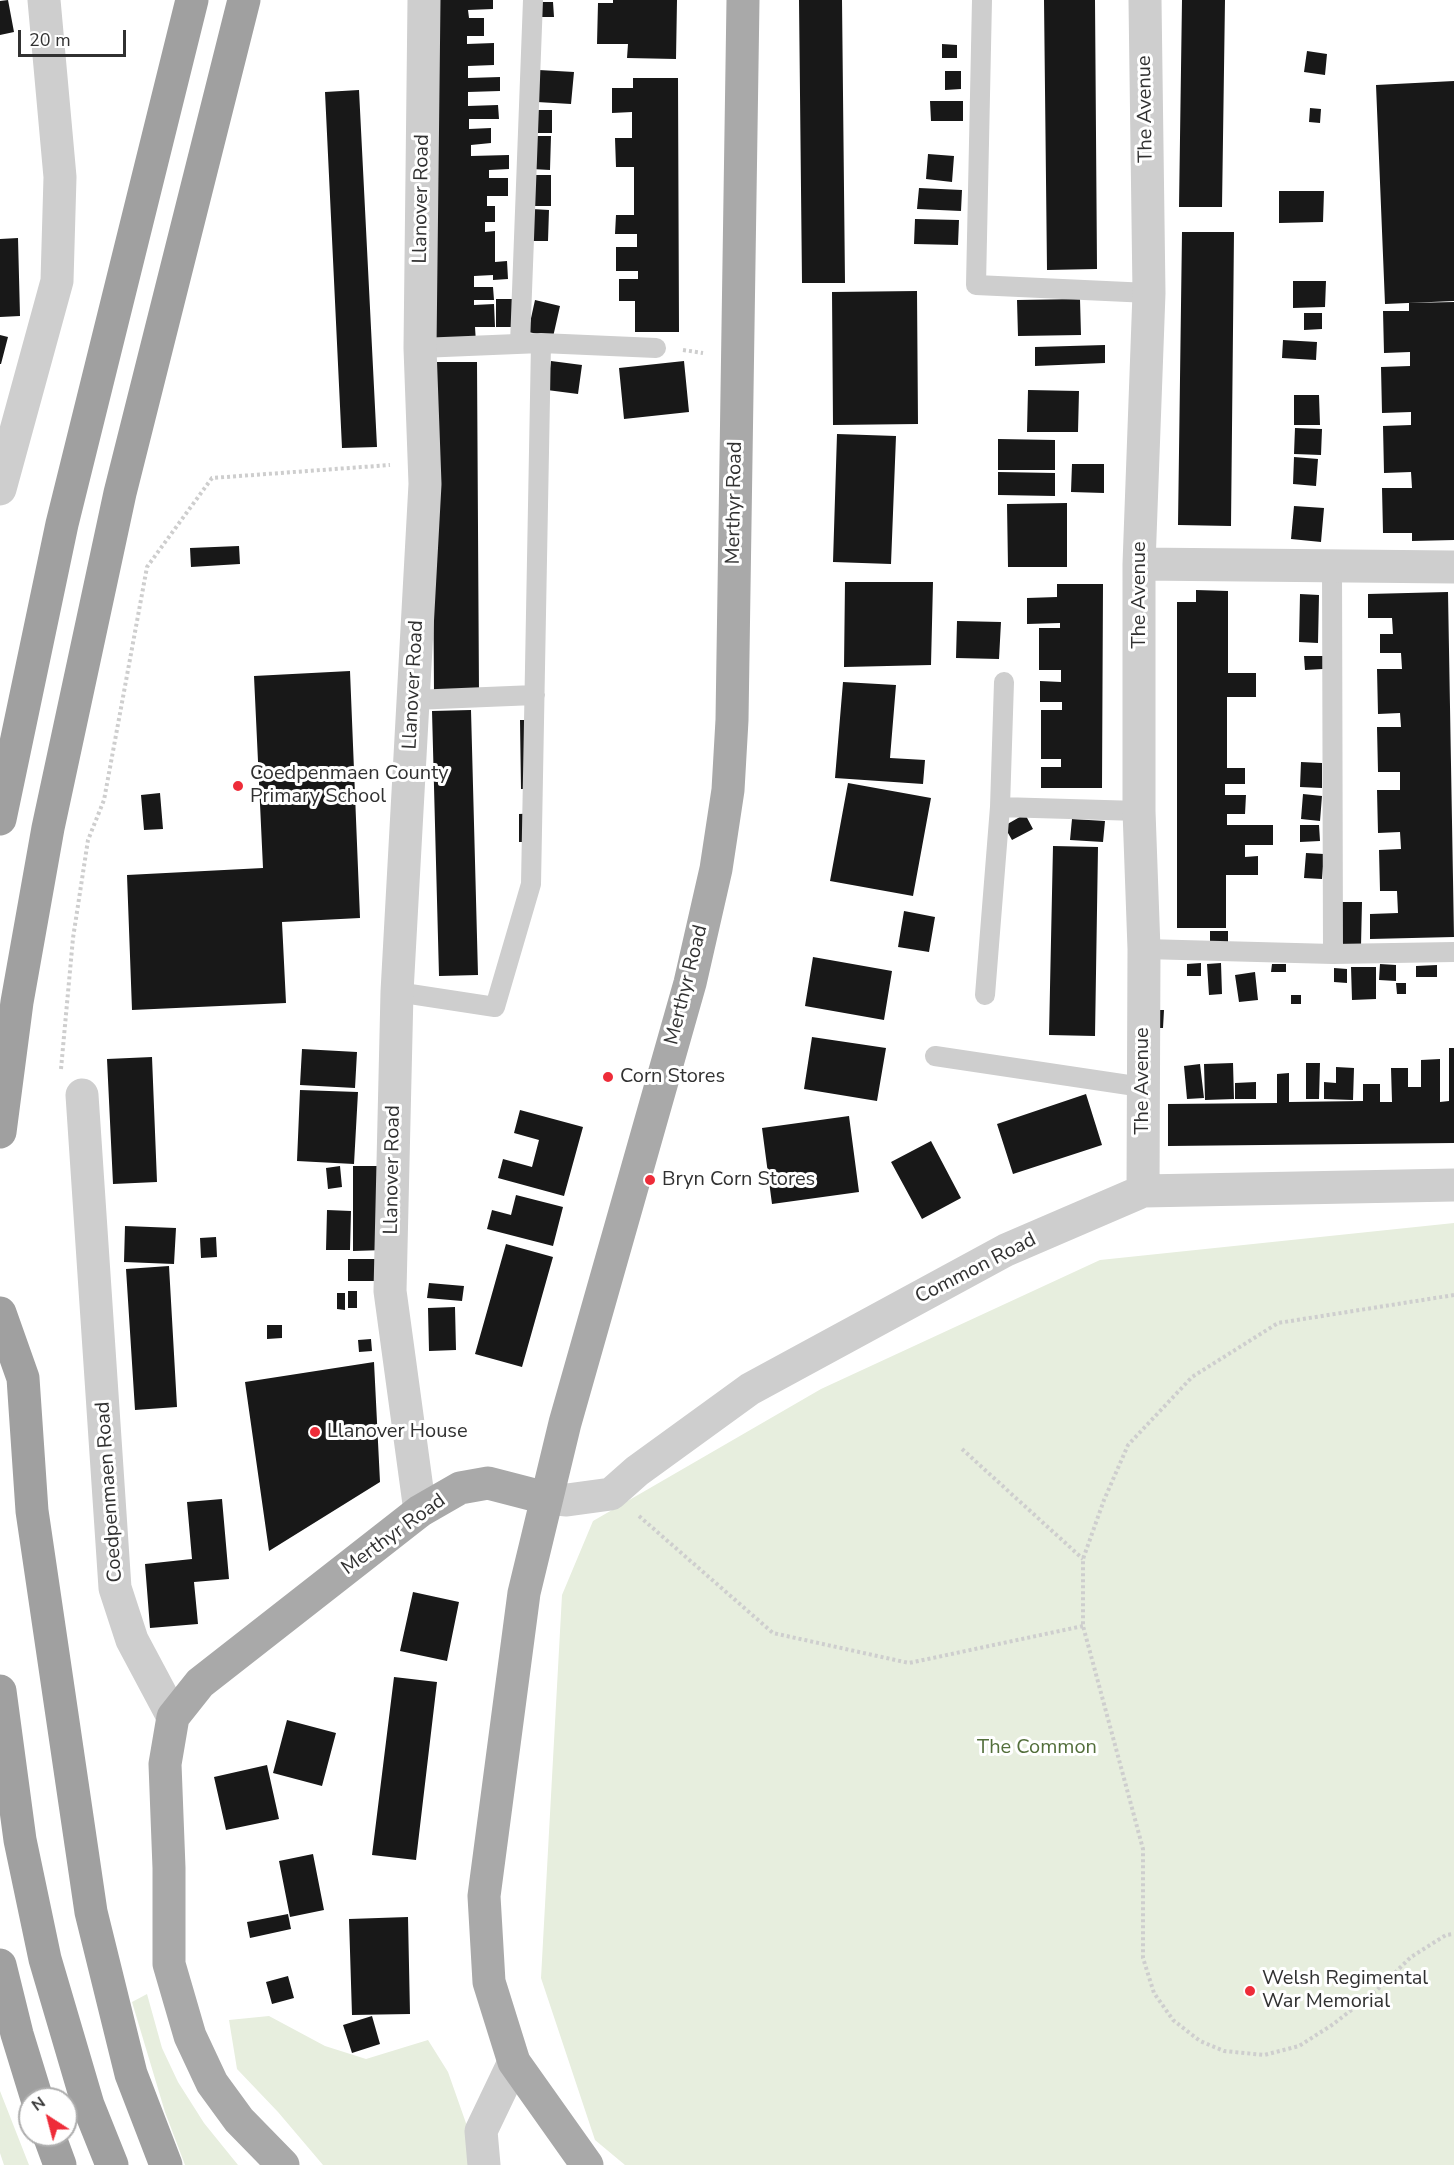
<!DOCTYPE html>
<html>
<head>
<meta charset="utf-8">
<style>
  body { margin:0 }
  #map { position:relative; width:1454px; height:2165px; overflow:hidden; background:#fff; font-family:"Nunito Sans",sans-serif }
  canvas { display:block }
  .north { position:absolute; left:18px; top:2087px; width:60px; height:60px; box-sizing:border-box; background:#fff; border:2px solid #adadad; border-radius:50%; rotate:324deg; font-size:16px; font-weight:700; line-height:24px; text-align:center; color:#313131 }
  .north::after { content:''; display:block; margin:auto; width:21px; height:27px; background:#ee2c39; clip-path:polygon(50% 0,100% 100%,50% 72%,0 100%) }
  .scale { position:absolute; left:18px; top:30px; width:108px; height:27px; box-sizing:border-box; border:3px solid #313131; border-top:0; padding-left:8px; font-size:18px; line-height:21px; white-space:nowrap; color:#313131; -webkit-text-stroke:4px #fff; paint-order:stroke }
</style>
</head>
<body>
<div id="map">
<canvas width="1454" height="2165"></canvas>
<div class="north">N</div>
<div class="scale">20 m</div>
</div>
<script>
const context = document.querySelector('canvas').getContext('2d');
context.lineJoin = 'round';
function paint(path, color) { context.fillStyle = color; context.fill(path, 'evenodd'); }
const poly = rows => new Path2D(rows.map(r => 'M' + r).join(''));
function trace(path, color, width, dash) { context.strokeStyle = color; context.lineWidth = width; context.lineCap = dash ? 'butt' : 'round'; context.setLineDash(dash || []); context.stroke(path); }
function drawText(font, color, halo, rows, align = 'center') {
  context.font = font + ' "Nunito Sans",sans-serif'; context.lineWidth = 6; context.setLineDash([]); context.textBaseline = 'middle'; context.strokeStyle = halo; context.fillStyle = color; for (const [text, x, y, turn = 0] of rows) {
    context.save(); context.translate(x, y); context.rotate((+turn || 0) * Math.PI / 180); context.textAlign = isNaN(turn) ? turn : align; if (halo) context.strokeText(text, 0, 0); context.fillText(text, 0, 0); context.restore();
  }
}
const green = poly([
  [1454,1223,1454,2165,625,2165,595,2140,541,1978,562,1595,593,1521,821,1389,1100,1260],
  [147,1994,162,2048,178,2082,204,2123,238,2165,185,2165,165,2112,132,2002],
  [269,2016,325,2046,366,2059,428,2040,448,2072,467,2126,471,2165,323,2165,278,2112,237,2069,229,2020],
  [0,2089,0,2091,29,2165,4,2165,0,2153]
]);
const building = poly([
  [8,0,14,32,0,35,0,1],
  [423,0,493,0,493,9,468,10,469,18,484,18,484,36,467,36,467,44,494,43,494,65,468,66,468,78,500,77,500,91,468,92,468,106,498,105,499,119,469,119,469,129,491,128,491,143,471,145,471,156,509,155,509,169,489,170,489,178,508,178,508,196,487,196,487,206,495,206,495,222,485,222,485,232,495,231,495,262,507,261,508,279,493,280,493,275,474,276,474,287,493,287,494,300,474,300,474,305,494,304,495,327,475,327,476,343,431,344],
  [613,0,677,0,676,59,627,58,628,44,597,44,598,3,613,3],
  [799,0,842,0,845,283,802,283],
  [1044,0,1095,0,1097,269,1047,270],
  [1182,0,1225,0,1222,207,1179,207],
  [538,2,553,2,554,17,538,17],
  [942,44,957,45,957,58,942,58],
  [1307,51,1327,54,1325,75,1304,72],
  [539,70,574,72,571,104,537,102],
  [945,71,961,71,961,89,945,90],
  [633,78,678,78,679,332,635,332,635,301,619,301,619,279,638,279,638,271,616,271,616,247,637,247,637,234,615,234,616,215,634,215,634,167,616,167,615,138,632,138,632,112,612,113,612,88,633,88],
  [1454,81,1454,301,1385,304,1376,85],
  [359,90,377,447,342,448,325,92],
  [930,101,963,101,963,121,931,121],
  [1310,108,1321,109,1320,123,1309,122],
  [536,110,552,110,552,133,535,133],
  [533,136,551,136,550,170,532,169],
  [928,154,954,156,952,182,926,179],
  [533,175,551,175,551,206,532,206],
  [919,188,962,190,961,211,917,209],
  [1279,191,1324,191,1323,222,1279,223],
  [532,209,549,210,548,241,531,241],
  [915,219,959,220,958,245,914,244],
  [1182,232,1234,232,1231,526,1178,525],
  [18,238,20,316,0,317,0,239],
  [1293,281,1326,281,1325,307,1293,308],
  [917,291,918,424,833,425,832,292],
  [496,299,516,299,516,327,496,327],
  [1080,299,1081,335,1018,336,1017,300],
  [535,300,560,306,553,337,528,332],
  [1454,302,1454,540,1412,541,1412,533,1383,533,1382,488,1412,488,1411,472,1384,473,1383,426,1411,425,1411,412,1382,413,1381,367,1410,366,1410,352,1384,353,1383,311,1409,311,1409,303],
  [1304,313,1322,313,1322,329,1304,330],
  [0,335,8,337,1,364,0,364],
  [1283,340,1317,342,1316,360,1282,358],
  [1105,345,1105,363,1035,366,1035,347],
  [551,361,582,365,578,394,547,390],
  [684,361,689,412,624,419,619,368],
  [432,362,477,362,479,694,434,694],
  [1028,390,1079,391,1078,432,1027,432],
  [1294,395,1319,395,1320,425,1294,425],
  [1295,428,1322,429,1321,455,1294,454],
  [837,434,896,436,891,564,833,562],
  [998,439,1055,440,1055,470,998,470],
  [1294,457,1318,459,1316,486,1293,484],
  [1072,464,1104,464,1104,493,1071,492],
  [998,472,1055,473,1055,496,998,495],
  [1067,503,1067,567,1008,567,1007,504],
  [1294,506,1324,508,1321,542,1291,539],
  [239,546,240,564,191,567,190,548],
  [845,582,933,582,931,665,844,667],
  [1057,584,1103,584,1102,788,1041,788,1041,767,1061,767,1061,759,1041,759,1041,710,1062,710,1062,702,1040,702,1040,681,1061,682,1061,670,1039,670,1039,628,1060,628,1060,623,1027,624,1027,598,1057,597],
  [1196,590,1228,591,1228,673,1256,673,1256,697,1227,697,1227,768,1245,768,1245,784,1225,784,1225,795,1246,795,1245,814,1227,814,1227,825,1273,825,1273,845,1245,845,1245,857,1258,856,1258,875,1226,875,1226,928,1177,928,1177,602,1196,602],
  [1448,592,1454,937,1370,939,1370,914,1398,913,1397,891,1380,891,1379,850,1401,849,1400,832,1378,833,1377,790,1400,790,1400,772,1378,772,1377,727,1401,727,1400,713,1378,714,1377,669,1402,669,1401,653,1380,653,1380,634,1393,634,1392,618,1368,618,1368,594],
  [1300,594,1319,595,1318,643,1299,642],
  [957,621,1001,622,999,659,956,658],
  [1304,656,1323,656,1323,669,1305,670],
  [350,671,360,918,282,922,286,1003,132,1010,127,875,263,868,254,676],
  [843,682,896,685,890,758,925,760,923,784,835,778],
  [471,710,478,975,439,976,432,711],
  [520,720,539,720,540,789,521,789],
  [1301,762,1322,763,1322,788,1300,787],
  [848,783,931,798,913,896,830,881],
  [160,793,163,829,144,830,141,795],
  [1303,794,1322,796,1320,821,1301,819],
  [539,813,539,842,519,842,519,814],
  [1025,814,1033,829,1012,840,1004,826],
  [1072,819,1105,821,1103,842,1070,840],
  [1300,825,1319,825,1320,841,1300,842],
  [1053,846,1098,847,1095,1036,1049,1035],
  [1306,853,1324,854,1322,879,1304,878],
  [1337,902,1362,902,1361,946,1337,946],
  [904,911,935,917,929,952,898,947],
  [1210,931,1228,931,1228,942,1210,943],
  [813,957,892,971,884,1020,805,1006],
  [1201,963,1201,976,1187,976,1187,964],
  [1221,963,1222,994,1209,995,1207,964],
  [1272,964,1286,964,1286,972,1271,972],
  [1380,964,1396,965,1396,981,1379,980],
  [1437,965,1437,977,1416,977,1416,966],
  [1351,967,1376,967,1376,999,1352,1000],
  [1334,968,1347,969,1347,983,1334,982],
  [1255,972,1258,1000,1239,1002,1235,975],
  [1396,983,1406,983,1406,994,1397,994],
  [1291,995,1301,995,1301,1004,1291,1004],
  [1153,1010,1164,1010,1163,1028,1153,1028],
  [812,1037,886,1048,877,1101,804,1089],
  [1449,1048,1454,1048,1454,1143,1168,1146,1168,1104,1277,1103,1277,1074,1289,1073,1289,1102,1363,1101,1363,1084,1380,1084,1380,1102,1392,1102,1391,1068,1408,1068,1408,1087,1421,1087,1421,1060,1440,1059,1440,1102,1449,1101],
  [302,1049,357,1052,355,1088,300,1085],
  [152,1057,157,1182,113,1184,107,1059],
  [1233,1063,1234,1099,1205,1100,1204,1064],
  [1306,1063,1320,1063,1319,1099,1306,1099],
  [1200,1064,1204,1098,1187,1099,1184,1066],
  [1336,1067,1354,1068,1353,1100,1324,1099,1324,1082,1336,1083],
  [1256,1082,1256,1099,1235,1099,1235,1083],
  [300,1090,358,1092,354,1164,297,1161],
  [1086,1094,1102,1145,1013,1174,997,1124],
  [520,1110,583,1127,564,1196,498,1178,503,1159,532,1167,539,1140,514,1133],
  [849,1116,859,1192,772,1204,762,1128],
  [931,1141,961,1198,922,1219,891,1162],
  [340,1166,342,1187,328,1189,326,1168],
  [353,1166,383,1166,384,1250,353,1251],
  [516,1195,563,1207,553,1246,487,1229,492,1210,511,1215],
  [327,1210,351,1211,350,1250,326,1250],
  [125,1226,176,1228,174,1264,124,1262],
  [216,1237,217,1257,201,1258,200,1238],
  [506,1244,553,1257,522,1367,475,1354],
  [348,1259,380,1259,381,1281,348,1281],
  [169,1266,177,1407,135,1410,126,1269],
  [429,1283,464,1286,462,1301,427,1298],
  [348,1291,357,1291,357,1308,348,1308],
  [337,1293,345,1293,345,1310,337,1309],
  [455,1307,456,1350,429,1351,428,1308],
  [267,1325,282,1325,282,1338,267,1339],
  [371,1339,372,1351,359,1352,358,1340],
  [374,1362,380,1482,269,1551,245,1382],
  [222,1499,229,1579,194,1582,198,1624,150,1628,145,1564,192,1559,187,1502],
  [413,1592,459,1602,447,1661,400,1651],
  [394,1677,437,1682,416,1860,372,1855],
  [287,1720,336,1733,322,1786,273,1773],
  [267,1765,279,1819,226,1830,214,1777],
  [313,1854,324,1910,290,1917,279,1861],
  [288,1914,291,1929,250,1938,247,1922],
  [408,1917,410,2014,352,2015,349,1919],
  [288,1976,294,1998,272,2004,266,1982],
  [372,2016,380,2044,352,2053,343,2025]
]);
const path = poly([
  [683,350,703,353],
  [61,1069,73,938,88,840,104,800,147,567,212,478,390,465],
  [1454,1295,1278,1323,1192,1377,1128,1445,1104,1500,1083,1559,1083,1626,1143,1849,1143,1958,1154,1993,1173,2020,1200,2041,1224,2051,1264,2055,1299,2046,1332,2025,1376,1991,1411,1957,1446,1935,1454,1934],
  [962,1449,1083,1559],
  [639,1516,773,1633,909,1663,1083,1626]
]);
const service = poly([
  [982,0,976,285,1149,293],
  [541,343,656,348],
  [520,344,533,0],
  [1332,566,1333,954],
  [413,700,535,695],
  [1000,807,1139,811],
  [1144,949,1333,954,1454,952],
  [397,992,495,1007,531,884,541,343,420,348],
  [985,995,1000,807,1004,682],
  [935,1056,1142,1087]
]);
const minor = poly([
  [0,489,57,281,60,177,44,0],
  [1139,564,1454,567],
  [82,1095,115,1588,132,1640,173,1717],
  [1143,1191,1144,949,1139,811,1139,564,1149,293,1145,0],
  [546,1498,567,1500,611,1494,637,1471,750,1389,1006,1250,1143,1191,1454,1185],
  [420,1511,390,1291,397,992,425,484,420,348,424,0],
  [484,2165,481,2131,514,2062]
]);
const primary = poly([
  [283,2165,239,2120,212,2083,190,2036,169,1964,169,1868,165,1764,173,1717,200,1683,420,1511,460,1488,488,1483,546,1498],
  [587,2165,514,2062,489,1982,484,1896,524,1593,565,1423,690,983,716,869,728,790,732,720,743,0]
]);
const trunk = poly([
  [0,819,62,524,192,0],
  [0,1132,17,1002,48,828,120,493,244,0],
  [0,1313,23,1378,32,1511,91,1912,131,2074,166,2165],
  [0,1691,20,1840,45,1959,88,2105,112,2165],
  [0,1965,17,2034,37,2099],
  [49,2135,60,2165]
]);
const markers = [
  [238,786,6,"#ee2c39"],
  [608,1077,6,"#ee2c39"],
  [650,1180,6,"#ee2c39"],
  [315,1432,6,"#ee2c39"],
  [1250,1991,6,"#ee2c39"]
];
const streetNames = [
  ["The Avenue",1146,109,-91],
  ["Llanover Road",422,199,-89],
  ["Merthyr Road",735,503,-89],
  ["The Avenue",1140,595,-90],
  ["Llanover Road",414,685,-87],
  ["Merthyr Road",687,985,-76],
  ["The Avenue",1143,1081,-90],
  ["Llanover Road",393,1170,-89],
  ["Common Road",976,1269,-27],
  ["Coedpenmaen Road",110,1492,-94],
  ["Merthyr Road",394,1535,-36]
];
const poiNames = [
  ["Coedpenmaen County",250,774],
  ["Primary School",250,797],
  ["Corn Stores",620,1077],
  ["Bryn Corn Stores",662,1180],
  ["Llanover House",327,1432],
  ["Welsh Regimental",1262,1979],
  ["War Memorial",1262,2002]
];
const parkNames = [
  ["The Common",1037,1748]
];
paint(green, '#e7eede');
paint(building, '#181818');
trace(path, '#cecece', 4, [3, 3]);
trace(service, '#cecece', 20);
trace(minor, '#cecece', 33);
trace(primary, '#a9a9a9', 33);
trace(trunk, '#a0a0a0', 33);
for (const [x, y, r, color] of markers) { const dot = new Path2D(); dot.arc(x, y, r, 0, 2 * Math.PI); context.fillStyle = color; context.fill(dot); trace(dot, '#fff', 2); }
drawText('20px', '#313131', '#fff', streetNames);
drawText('20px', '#313131', '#fff', poiNames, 'left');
drawText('20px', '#536f3b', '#fff', parkNames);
</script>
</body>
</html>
